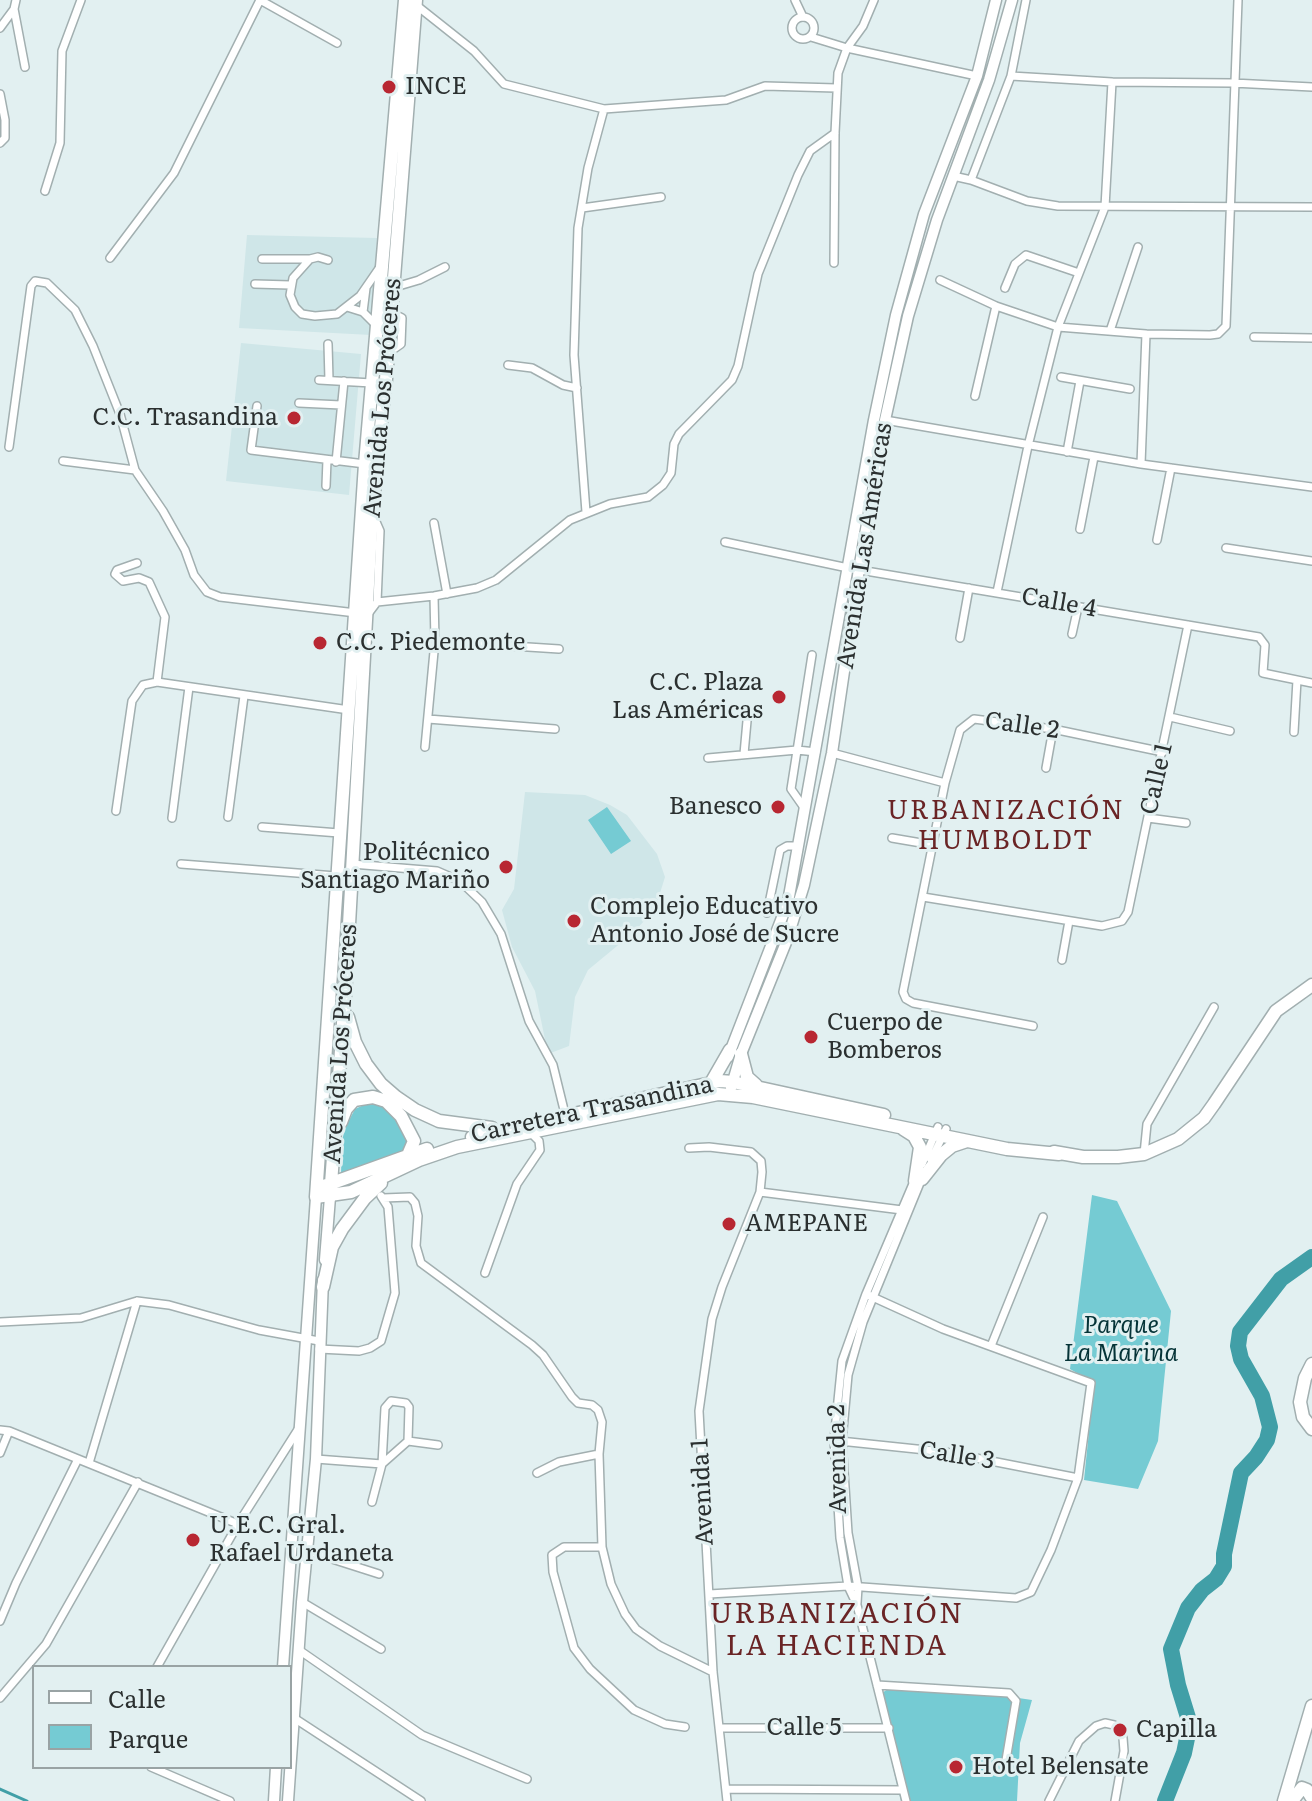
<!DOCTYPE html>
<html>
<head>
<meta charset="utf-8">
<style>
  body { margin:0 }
  #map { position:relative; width:1312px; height:1801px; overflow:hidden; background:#e2f0f1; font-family:Literata,serif }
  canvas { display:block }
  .legend { position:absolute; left:32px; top:1665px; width:260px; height:104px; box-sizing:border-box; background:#e2f0f1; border:2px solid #99a3a4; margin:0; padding:10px 14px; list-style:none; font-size:24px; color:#2b3030 }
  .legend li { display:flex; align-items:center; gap:16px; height:40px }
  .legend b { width:40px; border:2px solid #99a3a4 }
</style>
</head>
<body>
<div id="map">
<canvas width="1312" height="1801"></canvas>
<ul class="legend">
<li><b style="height:10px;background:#fff"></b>Calle</li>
<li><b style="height:22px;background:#75cbd3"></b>Parque</li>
</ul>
</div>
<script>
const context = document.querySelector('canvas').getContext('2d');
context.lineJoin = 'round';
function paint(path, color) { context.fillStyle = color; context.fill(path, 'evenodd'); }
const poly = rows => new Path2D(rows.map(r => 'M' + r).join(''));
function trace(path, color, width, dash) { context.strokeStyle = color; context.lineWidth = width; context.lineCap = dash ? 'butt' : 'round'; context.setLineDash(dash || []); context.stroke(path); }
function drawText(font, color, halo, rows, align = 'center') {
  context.font = font + ' Literata,serif'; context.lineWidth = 6; context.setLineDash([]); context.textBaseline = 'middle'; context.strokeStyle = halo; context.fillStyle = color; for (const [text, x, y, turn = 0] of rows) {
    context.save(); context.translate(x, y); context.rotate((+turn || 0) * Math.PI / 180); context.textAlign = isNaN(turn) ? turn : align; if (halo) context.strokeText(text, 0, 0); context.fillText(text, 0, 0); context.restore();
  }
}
const built = poly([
  [247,235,377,238,371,335,239,328],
  [241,343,361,354,349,495,226,481],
  [525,792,585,795,610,805,627,815,657,854,665,877,655,909,634,932,588,970,575,997,569,1046,548,1054,535,991,512,947,502,910,514,889]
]);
const green = poly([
  [607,807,631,841,611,854,588,820],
  [368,1103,382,1104,391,1110,409,1139,404,1153,341,1174,342,1140,346,1126,355,1109],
  [1092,1195,1117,1201,1171,1311,1158,1441,1138,1489,1084,1480,1094,1383,1070,1369],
  [888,1689,998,1695,1032,1700,1020,1743,1017,1801,901,1801,876,1697]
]);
const stream = poly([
  [0,1789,27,1801]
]);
const river = poly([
  [1165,1801,1184,1753,1190,1724,1178,1685,1171,1649,1188,1608,1202,1590,1216,1579,1224,1566,1224,1554,1241,1473,1256,1457,1267,1440,1270,1427,1262,1396,1241,1359,1238,1346,1240,1332,1281,1279,1312,1257]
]);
const street = poly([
  [16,0,14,9,25,67],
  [260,0,337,43],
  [795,0,803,17],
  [416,5,474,51,504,84,604,109,726,100,765,86,836,88],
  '792 28a11 11 0 1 1 22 0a11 11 0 1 1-22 0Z',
  [0,28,14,9],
  [811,37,847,48,977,76],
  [1112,82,1233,83,1312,87],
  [0,94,5,120,5,138,0,143],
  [953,176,971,180,1027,201,1058,206,1312,207],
  [971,180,1011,76,1026,0],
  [45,191,60,143,62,51,81,0],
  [582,208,661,197],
  [110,258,174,173,260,0],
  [262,259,310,259],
  [328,260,318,257,310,259,293,278,290,295,295,307,302,314,315,316,337,314,360,296,380,267],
  [834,263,835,133,838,73,847,48,863,26,874,0],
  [940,280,996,306,1058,327,1146,334,1141,464],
  [255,284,290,285],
  [392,288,419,280,445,267],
  [1005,288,1015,264,1026,255,1079,273],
  [347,307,363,312,377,326],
  [363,312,366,288],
  [1110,331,1138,247],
  [1146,334,1210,335,1218,334,1226,326,1238,0],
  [1254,337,1312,338],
  [328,344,329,380],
  [388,353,401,344,402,318,390,312],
  [508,365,532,368,563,385,577,388],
  [1061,377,1130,389],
  [319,380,372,383],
  [975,396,996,306],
  [299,403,341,405],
  [257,406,251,450,365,464],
  [885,420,1141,464,1312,487],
  [9,447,31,286,35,281,47,283,75,310,93,346,120,414,135,470],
  [1067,452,1080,381],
  [63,461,135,470,163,511,185,550,194,575,207,592,220,597,356,613],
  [336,462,344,381],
  [326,486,327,460],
  [586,512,574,355,578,228,588,168,604,109],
  [434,523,447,594],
  [1080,529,1094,457],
  [1157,540,1171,468],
  [725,542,848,568,1259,637,1265,645,1263,673,1312,683],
  [1226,548,1312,561],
  [137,563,117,570,115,574,123,581,139,578,149,582,165,617,157,682],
  [997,592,1028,446,1058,327,1105,207,1112,82,1011,76],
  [377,602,434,596,477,588,496,580,570,520,610,504,648,497,663,485,671,473,674,444,679,434,732,380,738,366,758,274,798,175,810,151,835,133],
  [368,614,377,602,380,531,373,515],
  [1072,634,1078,607],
  [960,638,969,588],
  [435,641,559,649],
  [1170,717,1230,731],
  [428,719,555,729],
  [1294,732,1297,680],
  [425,747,435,641,434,596],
  [832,753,945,783],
  [744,754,747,721],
  [708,758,797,750,816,752],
  [1046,768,1053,729],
  [805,809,791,789,812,655],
  [116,811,132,701,143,685,157,682,349,710],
  [228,817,244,696],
  [172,818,189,687],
  [1148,818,1186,823],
  [262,827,339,833],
  [892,838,933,845],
  [181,864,336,876],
  [352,864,437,871,460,881,482,902,501,934,529,1021,553,1065,566,1118],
  [923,897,1102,926,1122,921,1128,912,1188,625],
  [767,913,780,850,787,846,797,846],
  [1062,960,1069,921],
  [1033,1026,913,1003,906,999,903,992,945,783,960,730,974,719,1053,729,1163,752],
  [689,1148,709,1147,751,1152,761,1161,762,1172,760,1192,722,1287,712,1319,699,1411,713,1672,727,1801],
  [1144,1154,1147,1124,1214,1007],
  [931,1160,946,1129],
  [922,1164,938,1127],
  [760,1192,902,1210],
  [383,1198,410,1197,415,1203,418,1216,416,1246,421,1263,532,1345,543,1355,572,1397,578,1403,592,1405,598,1410,602,1422,599,1454,602,1547,611,1584,625,1614,636,1629,660,1646,713,1672],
  [485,1273,517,1184,540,1150,539,1141,531,1133],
  [0,1322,81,1318,137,1301,169,1305,259,1330,319,1341],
  [991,1346,1043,1217],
  [319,1349,359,1351,370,1348,381,1341,395,1293,388,1207,381,1196],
  [0,1430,9,1431,238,1524],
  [840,1441,945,1452,1078,1478],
  [0,1453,9,1431],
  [316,1459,382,1464,385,1408,391,1401,406,1403,409,1407,408,1441,438,1445],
  [89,1463,137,1301],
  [537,1473,559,1462,599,1454],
  [372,1502,382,1464,408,1441],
  [602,1547,564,1547,552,1555,553,1572,574,1648,590,1669,634,1710,665,1724,685,1727],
  [307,1551,379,1574],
  [709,1594,848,1586,1016,1598,1031,1592,1051,1550,1078,1478,1091,1383,943,1329,866,1294],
  [302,1602,381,1649],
  [857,1603,858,1587,848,1533,842,1441,848,1375,863,1322,922,1178],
  [0,1621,16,1583,78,1459],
  [299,1650,422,1735,527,1779],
  [157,1667,238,1524,299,1428],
  [877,1685,1009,1693,1016,1701,1006,1760],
  [0,1698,46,1644,138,1482],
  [294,1718,421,1801],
  [719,1728,889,1728],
  [151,1767,230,1801],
  [727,1789,903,1790],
  [906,1801,857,1605,848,1586,840,1538,834,1440,842,1361,866,1294,915,1179],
  [1049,1801,1079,1741,1096,1726,1105,1723,1114,1725,1121,1731,1123,1738,1124,1751,1115,1801]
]);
const secondary = poly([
  [728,1057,788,902,874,420,896,315,924,214,977,76,996,0],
  [731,1088,741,1054,787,940,804,885,832,753,859,569,885,420,908,316,937,220,989,80,1012,0],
  [325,1260,330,1197],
  [283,1667,316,1197],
  [274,1801,276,1767],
  [288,1801,302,1602,316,1459,323,1280]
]);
const highway = poly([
  [405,0,365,464,316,1197,351,1192,419,1160,457,1147,718,1094,753,1097,1007,1149,1059,1154],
  [348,1017,355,1042,366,1064,381,1084,396,1097,415,1110,439,1121,492,1128],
  [741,1054,747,1077,756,1085],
  [711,1083,730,1050],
  [341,1122,346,1109,354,1100,373,1097,386,1101,401,1116,414,1141,408,1155],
  [903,1129,914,1136,920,1147,915,1181],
  [472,1137,720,1081,733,1082,884,1115],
  [1054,1152,1083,1157,1118,1157,1144,1154,1178,1139,1204,1118,1214,1104,1276,1011,1312,985],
  [922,1179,941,1155,952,1146,967,1141],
  [324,1186,427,1149],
  [330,1197,345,996,372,513,386,379,416,0],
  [323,1287,332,1247,342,1229,365,1198,381,1183],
  [1312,1364,1305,1378,1300,1402,1303,1417,1312,1429],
  [1284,1801,1312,1706],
  [1292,1801,1302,1788,1307,1790,1312,1798]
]);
const markers = [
  [389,87,8,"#b82732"],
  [294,418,8,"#b82732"],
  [320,643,8,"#b82732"],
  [779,697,8,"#b82732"],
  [778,807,8,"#b82732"],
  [506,867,8,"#b82732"],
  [574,921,8,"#b82732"],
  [811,1037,8,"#b82732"],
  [729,1224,8,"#b82732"],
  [193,1540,8,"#b82732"],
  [1120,1730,8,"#b82732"],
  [956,1767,8,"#b82732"]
];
const poiNames = [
  ["INCE",405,87],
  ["C.C. Trasandina",278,418,"right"],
  ["C.C. Piedemonte",336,643],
  ["C.C. Plaza",763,683,"right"],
  ["Las Américas",763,711,"right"],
  ["Banesco",762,807,"right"],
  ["Politécnico",490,853,"right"],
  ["Santiago Mariño",490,881,"right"],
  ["Complejo Educativo",590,907],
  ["Antonio José de Sucre",590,935],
  ["Cuerpo de",827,1023],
  ["Bomberos",827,1051],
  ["AMEPANE",745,1224],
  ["U.E.C. Gral.",209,1526],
  ["Rafael Urdaneta",209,1554],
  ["Capilla",1136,1730],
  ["Hotel Belensate",972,1767]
];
const streetNames = [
  ["Avenida Los Próceres",383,398,-85],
  ["Avenida Las Américas",865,546,-81],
  ["Calle 4",1059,603,10],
  ["Calle 2",1022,726,8],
  ["Calle 1",1157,779,-77],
  ["Avenida Los Próceres",341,1044,-86],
  ["Carretera Trasandina",592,1110,-12],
  ["Calle 3",957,1456,9],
  ["Avenida 2",838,1459,-91],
  ["Avenida 1",703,1492,-93],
  ["Calle 5",804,1728]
];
const parkNames = [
  ["Parque",1121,1326],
  ["La Marina",1121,1354]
];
const neighbourhoodNames = [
  ["URBANIZACIÓN",1006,811],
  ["HUMBOLDT",1006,841]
];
const quarterNames = [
  ["URBANIZACIÓN",837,1615],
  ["LA HACIENDA",837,1647]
];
paint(built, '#cfe6e8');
paint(green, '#75cbd3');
trace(stream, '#419fa7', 3);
trace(river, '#419fa7', 16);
trace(street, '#a2afb0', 10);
trace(secondary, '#a2afb0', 13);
trace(highway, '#a2afb0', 15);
trace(street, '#fff', 7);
trace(secondary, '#fff', 10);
trace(highway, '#fff', 12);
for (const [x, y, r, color] of markers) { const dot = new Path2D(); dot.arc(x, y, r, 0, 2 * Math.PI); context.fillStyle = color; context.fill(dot); trace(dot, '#e2f0f1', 3); }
drawText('24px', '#2b3030', '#e2f0f1', poiNames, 'left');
drawText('24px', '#2b3030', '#e2f0f1', streetNames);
drawText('italic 24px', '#053337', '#e2f0f1', parkNames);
context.letterSpacing = '2px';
drawText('26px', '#6a2425', '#e2f0f1', neighbourhoodNames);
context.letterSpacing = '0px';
context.letterSpacing = '2px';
drawText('28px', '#6a2425', '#e2f0f1', quarterNames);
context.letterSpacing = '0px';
</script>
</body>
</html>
